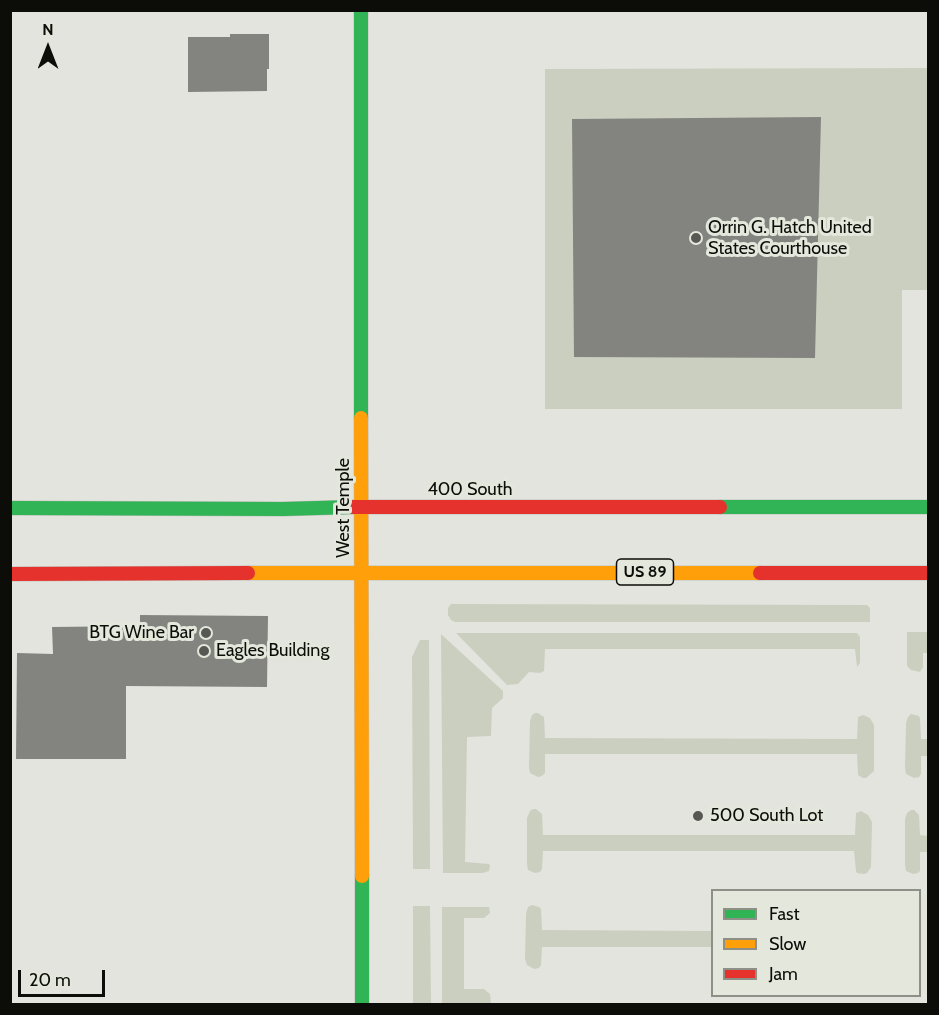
<!DOCTYPE html>
<style>
body{margin:0}
#map{position:relative;width:939px;height:1015px;overflow:hidden;background:#e3e4de;font-family:Cabin,sans-serif}
canvas{display:block}
.frame{position:absolute;inset:0;border:12px solid #0c0d09;pointer-events:none}
.legend{position:absolute;left:711px;top:889px;width:210px;height:108px;box-sizing:border-box;background:#e4e7db;border:2px solid #8e9087;margin:0;padding:8px 10px;list-style:none;font-size:18px;color:#0c0d09}
.legend li{display:flex;align-items:center;gap:12px;height:30px}
.legend b{width:30px;border:2px solid #8e9087}
.north{position:absolute;left:18px;top:18px;width:60px;height:60px;-webkit-text-stroke:4px #e4e7db;paint-order:stroke;rotate:0deg;font-size:16px;font-weight:700;line-height:24px;text-align:center;color:#0c0d09}
.north::after{content:'';display:block;margin:auto;width:21px;height:27px;background:#0c0d09;clip-path:polygon(50% 0,100% 100%,50% 72%,0 100%)}
.scale{position:absolute;left:18px;top:970px;width:87px;height:27px;box-sizing:border-box;border:3px solid #0c0d09;border-top:0;padding-left:8px;font-size:18px;line-height:21px;white-space:nowrap;color:#0c0d09;-webkit-text-stroke:4px #e4e7db;paint-order:stroke}
</style>
<div id="map">
<canvas width="939" height="1015"></canvas>
<div class="frame"></div>
<ul class="legend">
<li><b style="height:8px;background:#30b455"></b>Fast</li>
<li><b style="height:8px;background:#ff9f0a"></b>Slow</li>
<li><b style="height:8px;background:#e5322d"></b>Jam</li>
</ul>
<div class="north">N</div>
<div class="scale">20 m</div>
</div>
<script>
const c = document.querySelector('canvas').getContext('2d');
c.lineJoin = 'round';
function paint(path, color) {
  c.fillStyle = color;
  c.fill(path, 'evenodd');
}
function shape(rows) {
  const path = new Path2D();
  for (const r of rows) {
    path.moveTo(r[0], r[1]);
    for (let i = 2; i < r.length; i += 2) path.lineTo(r[i], r[i + 1]);
  }
  return path;
}
function strokePath(path, color, width, dash) {
  c.strokeStyle = color;
  c.lineWidth = width;
  c.lineCap = dash ? 'butt' : 'round';
  c.setLineDash(dash || []);
  c.stroke(path);
}
function write(font, color, halo, rows, align = 'center') {
  c.font = font + ' Cabin,sans-serif';
  c.lineWidth = 6;
  c.setLineDash([]);
  c.textBaseline = 'middle';
  c.strokeStyle = halo;
  c.fillStyle = color;
  for (const [text, x, y, turn = 0] of rows) {
    c.save();
    c.translate(x, y);
    c.rotate((+turn || 0) * Math.PI / 180);
    c.textAlign = isNaN(turn) ? turn : align;
    if (halo) c.strokeText(text, 0, 0);
    c.fillText(text, 0, 0);
    c.restore();
  }
}
paint(shape([
 [928,68,928,290,902,290,902,409,545,409,545,69],
 [451,604,867,605,870,608,870,622,455,622,451,620,448,615,448,608],
 [907,632,928,632,928,653,923,653,923,667,920,672,911,670,907,666],
 [456,633,857,633,860,637,860,663,857,667,855,649,545,649,544,671,540,673,529,672,518,684,507,685],
 [441,634,503,691,503,698,492,708,491,736,467,737,465,862,489,864,490,866,489,871,483,873,443,873],
 [420,640,429,640,430,869,413,869,412,657],
 [535,713,538,713,544,717,545,738,857,739,858,717,863,715,870,718,874,725,874,771,866,778,863,778,858,775,857,754,545,754,545,773,542,776,538,777,530,773,529,767,530,721,532,715],
 [911,714,919,716,920,719,921,739,928,739,928,756,921,756,921,774,919,777,914,778,906,774,905,768,906,723,908,717],
 [533,809,536,809,542,814,543,835,855,835,856,813,861,811,868,815,872,822,871,867,867,873,864,874,857,873,856,871,854,851,543,851,542,869,540,872,535,873,528,870,527,864,527,818,530,811],
 [911,810,914,810,919,815,920,835,928,836,928,852,920,852,920,871,918,873,913,874,906,871,905,865,905,819,907,813],
 [532,905,539,907,541,909,542,930,712,931,712,947,542,947,541,965,539,968,534,969,527,965,525,959,526,914,528,907],
 [413,906,430,906,431,1004,413,1004],
 [442,907,489,907,490,913,484,918,464,918,464,989,484,989,490,994,491,1004,442,1004]
]), '#cbcfc0');
paint(shape([
 [230,34,269,34,269,69,267,69,267,91,188,92,188,37,230,37],
 [821,117,815,358,574,357,572,119],
 [140,615,268,616,267,687,126,686,126,759,16,759,17,653,53,654,52,627,140,626]
]), '#83847f');
const fast = shape([
 [361,10,361,418],
 [720,507,928,507],
 [10,508,283,509,353,507],
 [362,876,362,1004]
]);
const slow = shape([
 [361,418,362,876],
 [248,573,760,573]
]);
const jam = shape([
 [353,507,720,507],
 [760,573,928,573],
 [10,574,248,573]
]);
strokePath(fast, '#c0c1bc', 15);
strokePath(slow, '#c0c1bc', 15);
strokePath(jam, '#c0c1bc', 15);
strokePath(fast, '#30b455', 14);
strokePath(slow, '#ff9f0a', 14);
strokePath(jam, '#e5322d', 14);
for (const [x, y, r, color] of [
 [696,238,6,"#575854"],
 [206,633,6,"#575854"],
 [204,651,6,"#575854"],
 [698,816,6,"#575854"]
]) {
  const dot = new Path2D();
  dot.arc(x, y, r, 0, 2 * Math.PI);
  c.fillStyle = color;
  c.fill(dot);
  strokePath(dot, '#e4e7db', 2);
}
for (const [x, y, w] of [
 [645,572,57]
]) {
  const box = new Path2D();
  box.roundRect(x - w / 2, y - 13, w, 26, 4.5);
  c.fillStyle = '#e4e7db';
  c.fill(box);
  strokePath(box, '#0c0d09', 1.5);
}
write('bold 16px', '#0c0d09', null, [
 ["US 89",645,572]
]);
write('18px', '#0c0d09', '#e4e7db', [
 ["Orrin G. Hatch United",708,228],
 ["States Courthouse",708,249],
 ["BTG Wine Bar",194,633,"right"],
 ["Eagles Building",216,651],
 ["500 South Lot",710,816]
], 'left');
write('18px', '#0c0d09', '#e4e7db', [
 ["400 South",470,490],
 ["West Temple",344,508,-90]
]);
</script>
